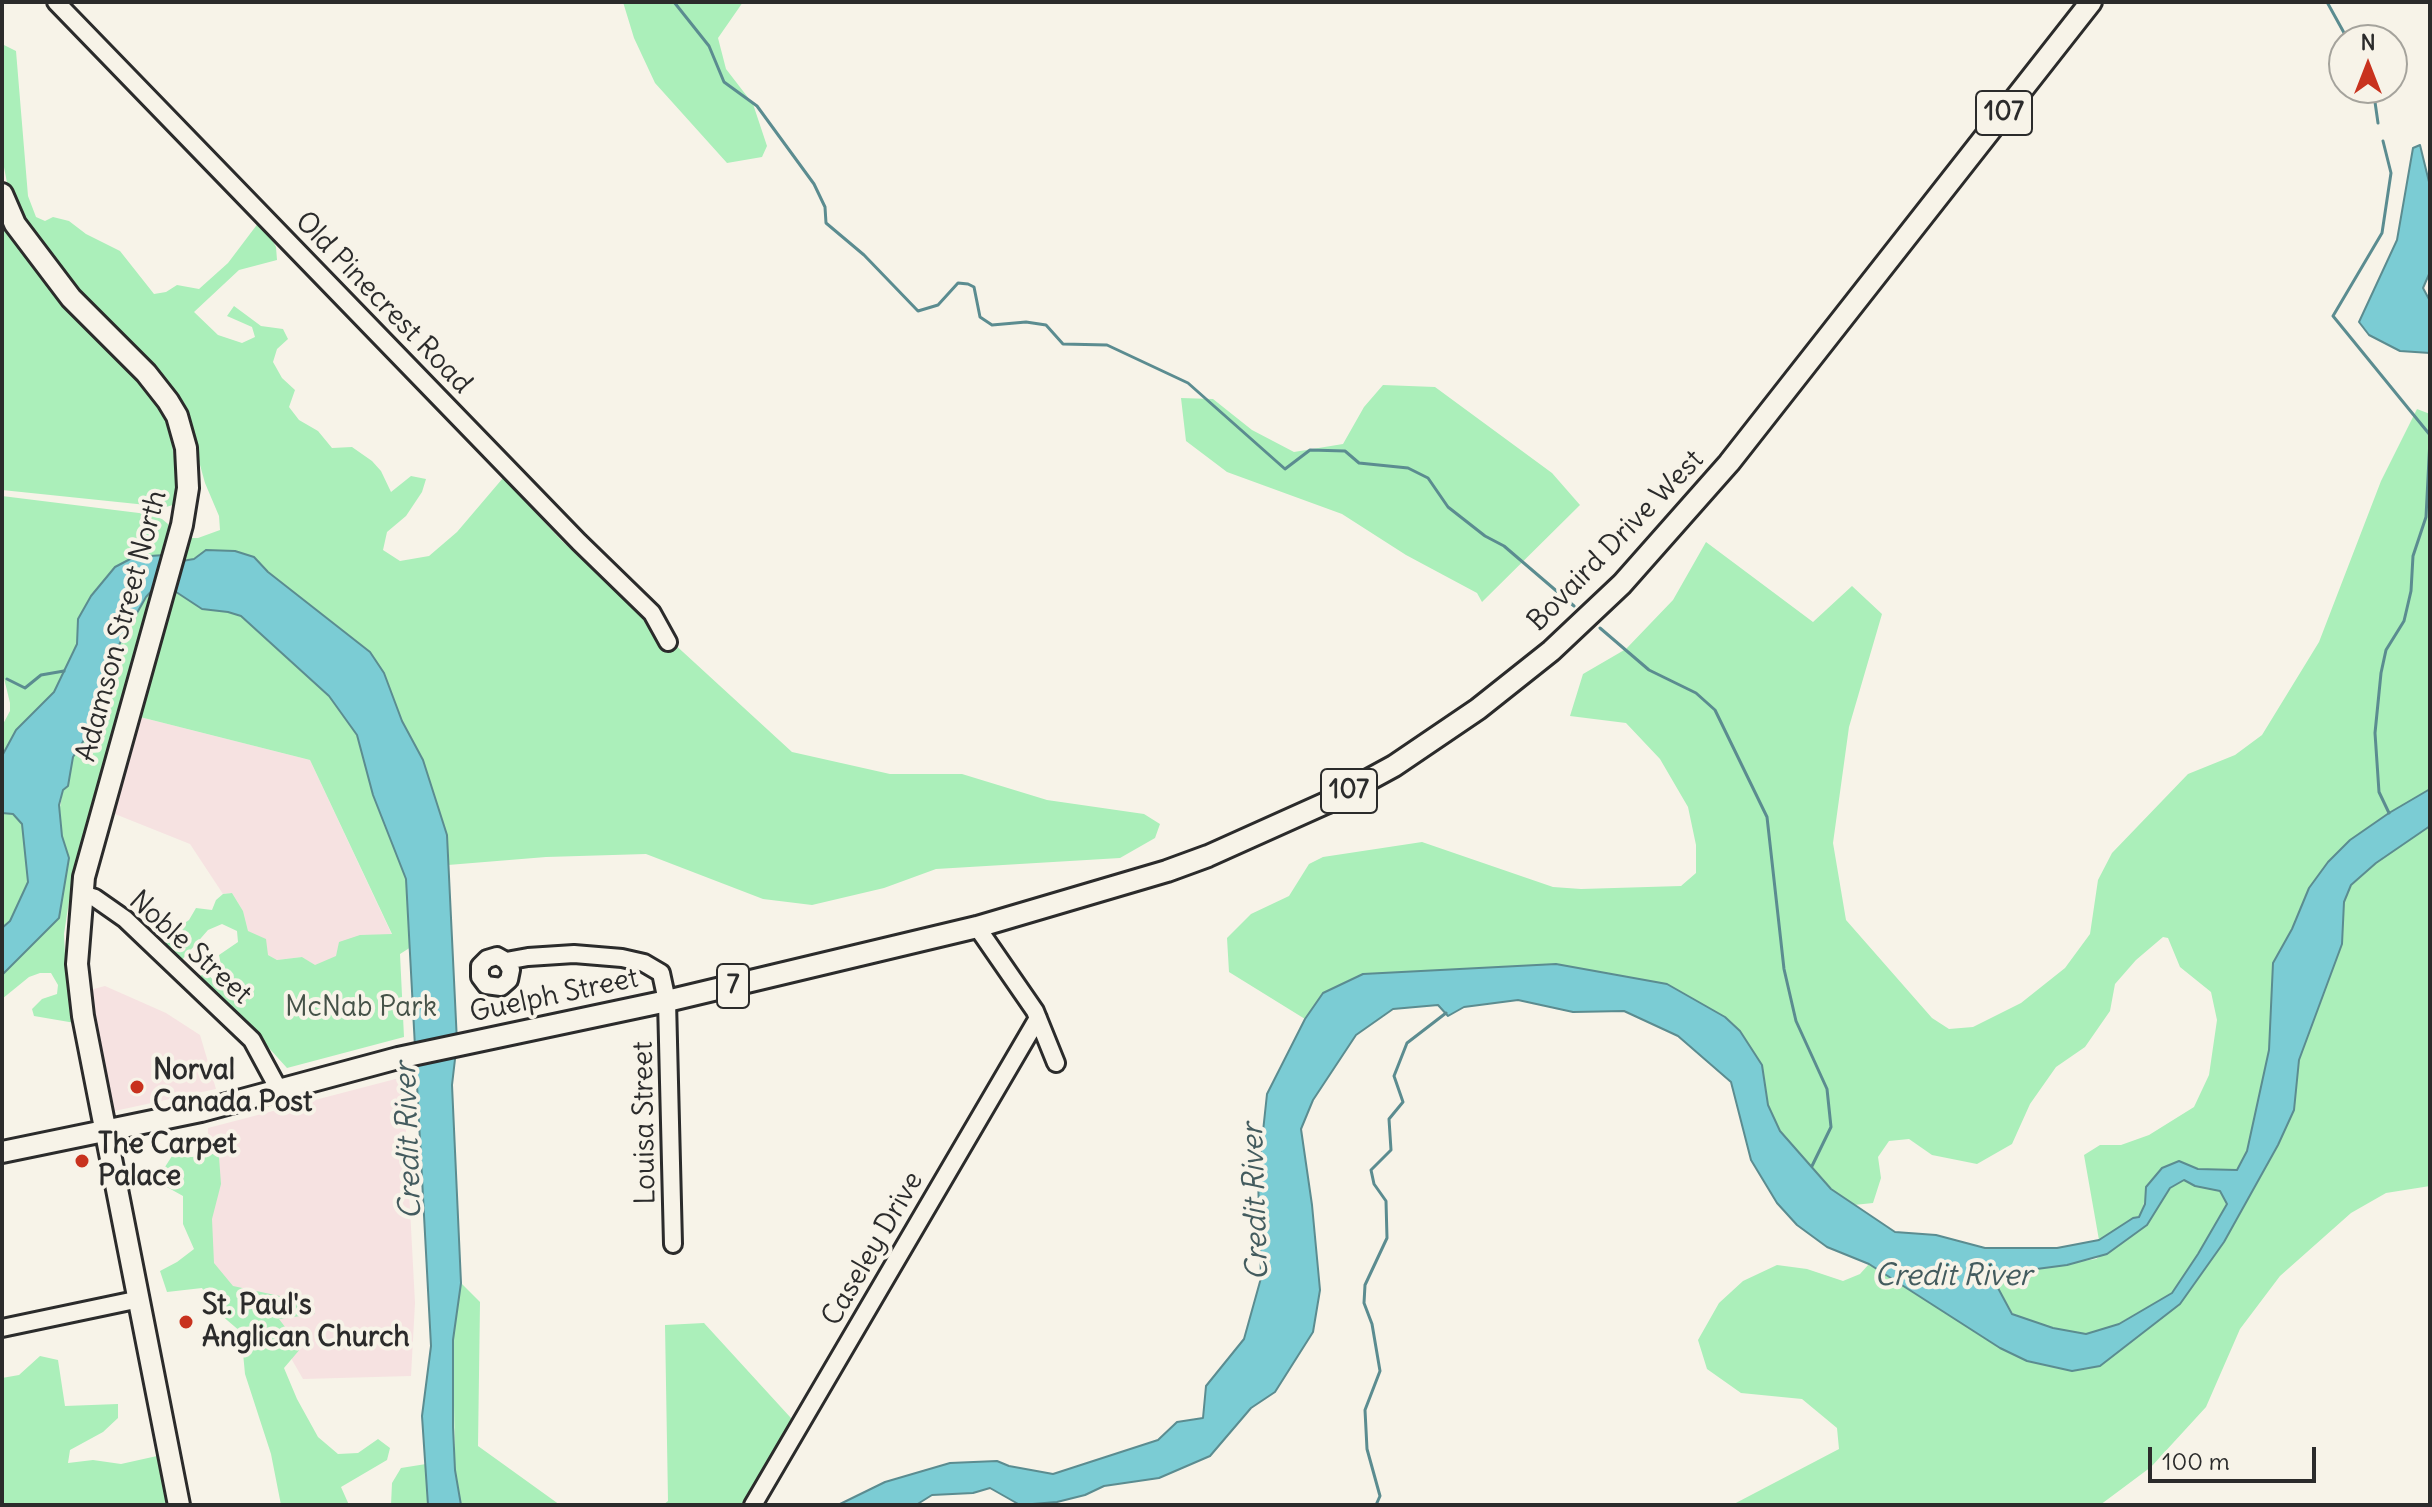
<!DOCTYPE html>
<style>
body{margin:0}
#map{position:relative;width:2432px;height:1507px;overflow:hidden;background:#f7f3e8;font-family:Delius,sans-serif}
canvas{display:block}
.frame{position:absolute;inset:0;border:4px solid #2b2b2b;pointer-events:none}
.north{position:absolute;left:2328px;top:24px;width:80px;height:80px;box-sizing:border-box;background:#f7f3e8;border:2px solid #a5a39c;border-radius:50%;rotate:0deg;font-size:22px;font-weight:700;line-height:32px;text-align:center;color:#2b2b2b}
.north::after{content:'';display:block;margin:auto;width:28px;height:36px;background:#c8321e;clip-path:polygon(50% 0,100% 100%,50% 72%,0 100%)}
.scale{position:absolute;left:2148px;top:1447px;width:168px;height:36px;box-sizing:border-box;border:4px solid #2b2b2b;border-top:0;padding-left:10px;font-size:24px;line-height:28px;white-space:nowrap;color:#2b2b2b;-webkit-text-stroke:6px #f7f3e8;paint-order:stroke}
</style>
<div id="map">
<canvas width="2432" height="1507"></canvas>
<div class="frame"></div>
<div class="north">N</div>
<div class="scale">100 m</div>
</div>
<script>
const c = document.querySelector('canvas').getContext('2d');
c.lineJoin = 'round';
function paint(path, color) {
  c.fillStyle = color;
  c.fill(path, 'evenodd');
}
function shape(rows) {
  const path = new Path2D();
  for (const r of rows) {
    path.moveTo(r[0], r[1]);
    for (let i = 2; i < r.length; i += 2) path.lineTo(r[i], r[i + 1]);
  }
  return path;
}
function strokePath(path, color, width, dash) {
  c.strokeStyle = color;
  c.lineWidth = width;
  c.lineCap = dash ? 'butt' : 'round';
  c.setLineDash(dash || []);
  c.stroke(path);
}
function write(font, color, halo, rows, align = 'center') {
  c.font = font + ' Delius,sans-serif';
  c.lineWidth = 8;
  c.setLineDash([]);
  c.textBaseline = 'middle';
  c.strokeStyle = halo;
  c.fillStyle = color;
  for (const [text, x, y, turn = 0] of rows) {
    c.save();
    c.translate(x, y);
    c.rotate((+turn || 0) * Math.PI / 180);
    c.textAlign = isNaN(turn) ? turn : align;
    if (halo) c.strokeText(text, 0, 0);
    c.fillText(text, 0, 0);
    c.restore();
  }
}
paint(shape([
 [140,717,310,760,392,935,315,966,302,957,277,960,268,955,248,931,243,911,232,893,223,894,190,844,110,812],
 [105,986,166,1013,200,1035,216,1089,110,1112,86,991],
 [403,1077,415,1303,411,1376,303,1379,269,1320,211,1274,206,1227,208,1128]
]), '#f6e2e1');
paint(shape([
 [623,2,743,2,718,38,726,69,753,104,767,146,762,157,727,163,655,83,634,38],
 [2,44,16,51,28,196,36,217,45,221,53,217,69,221,86,234,120,251,154,294,166,292,177,285,199,289,228,263,259,222,266,228,276,247,277,260,239,270,194,312,218,335,242,343,255,337,252,327,227,316,234,306,261,326,283,329,288,339,277,349,273,362,282,378,295,390,289,407,299,420,318,431,332,448,352,447,372,461,381,471,391,492,411,476,426,479,422,492,406,516,387,532,383,550,400,561,429,556,457,532,503,478,562,541,792,752,890,774,962,774,1047,800,1144,814,1160,824,1155,838,1120,858,936,869,884,888,812,905,763,899,646,854,546,857,448,865,447,835,423,760,402,721,253,557,182,561,187,538,198,538,220,530,219,516,205,483,187,418,174,391,152,363,93,309,19,216,9,193,3,162],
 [2,212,143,380,168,420,176,469,180,469,177,501,173,505,166,507,2,490],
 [1383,385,1435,387,1552,473,1580,505,1482,602,1477,593,1406,555,1342,514,1227,472,1186,441,1181,398,1213,399,1252,430,1294,452,1343,444,1364,407],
 [2417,409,2430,414,2430,789,2389,813,2309,888,2292,929,2273,963,2269,1050,2247,1151,2237,1171,2198,1169,2179,1162,2147,1194,2139,1218,2133,1218,2099,1240,2084,1155,2100,1145,2121,1145,2149,1135,2194,1107,2209,1075,2217,1020,2211,992,2180,967,2168,938,2163,937,2136,960,2115,984,2110,1011,2085,1047,2056,1067,2030,1104,2012,1144,1977,1164,1932,1155,1909,1139,1889,1141,1878,1157,1881,1178,1873,1203,1854,1205,1831,1189,1780,1131,1768,1105,1762,1065,1740,1031,1725,1017,1667,984,1323,993,1305,1019,1229,972,1227,938,1251,914,1289,896,1309,864,1323,857,1422,842,1553,887,1581,889,1681,886,1696,873,1696,845,1688,807,1660,759,1626,723,1570,716,1583,674,1626,649,1673,600,1706,542,1813,622,1852,586,1882,614,1849,727,1833,843,1846,920,1932,1018,1949,1029,1973,1027,2021,1003,2065,968,2090,934,2098,880,2112,853,2188,774,2235,755,2262,735,2319,642,2381,481],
 [2,496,147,514,162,519,168,524,170,532,165,555,134,557,115,567,91,596,78,619,77,644,54,692,16,730,2,756,2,726,10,711,10,703,2,670],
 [156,586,69,901,64,934,66,975,75,1023,34,1016,32,1009,42,999,57,994,58,985,51,973,40,973,29,977,2,999,2,975,59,918,69,858,62,836,59,813,63,790,68,786,73,757,101,714,111,659,146,597],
 [174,591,202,609,228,612,241,616,329,696,357,735,373,795,406,879,411,947,400,954,404,1037,287,1068,240,1016,198,977,206,973,226,992,233,986,230,975,221,965,219,955,238,942,237,931,222,924,208,930,181,961,167,950,165,943,174,930,189,920,196,908,212,910,216,900,223,894,232,893,243,911,248,931,266,939,268,955,277,960,302,957,315,965,336,956,339,942,360,935,392,934,310,760,140,717],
 [2,813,13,814,22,824,28,882,10,921,2,928],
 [2430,826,2430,1186,2386,1193,2351,1213,2280,1276,2240,1329,2206,1407,2151,1467,2100,1505,1732,1505,1839,1449,1837,1428,1802,1399,1741,1393,1707,1369,1698,1340,1719,1303,1743,1281,1777,1265,1807,1269,1843,1281,1860,1274,1869,1264,2000,1348,2027,1361,2072,1371,2100,1365,2224,1242,2278,1145,2293,1110,2299,1060,2342,944,2344,902,2351,885,2376,863],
 [213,1154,219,1157,221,1184,212,1219,214,1263,233,1286,289,1298,315,1314,279,1319,301,1348,284,1368,297,1399,318,1437,338,1454,358,1453,378,1439,390,1448,387,1460,341,1487,349,1505,281,1505,271,1454,245,1374,241,1332,214,1309,202,1288,167,1292,160,1271,177,1262,194,1249,183,1224,183,1196,165,1186,163,1170,172,1156,192,1157],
 [2185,1180,2195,1186,2220,1191,2227,1204,2198,1254,2172,1293,2118,1324,2086,1334,2053,1328,2013,1314,1991,1275,2096,1259,2147,1225,2170,1188],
 [461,1283,480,1302,478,1446,560,1505,461,1505,455,1470,453,1340],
 [704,1323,801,1429,749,1505,663,1505,668,1501,665,1325],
 [40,1356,58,1360,65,1406,118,1404,118,1418,103,1432,70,1450,68,1463,93,1460,121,1464,157,1456,166,1478,170,1505,2,1505,2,1378,19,1375],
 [426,1464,428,1505,391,1505,392,1483,401,1468]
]), '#abefba');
const water = shape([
 [2420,145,2430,186,2430,272,2423,288,2430,301,2430,353,2400,351,2369,335,2359,322,2397,240,2413,148,2420,145],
 [206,550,235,551,254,557,268,572,370,652,384,673,402,721,423,760,447,835,457,1042,452,1085,461,1283,453,1340,453,1427,455,1470,461,1505,428,1505,422,1416,431,1346,406,879,373,795,357,735,329,696,241,616,228,612,202,609,167,586,156,586,146,597,111,659,101,714,73,757,68,786,63,790,59,805,62,836,69,858,59,918,2,975,2,928,10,921,28,882,22,824,13,814,2,813,2,756,16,730,54,692,77,644,78,619,91,596,115,567,134,557,165,555,182,561,194,559,206,550],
 [2430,789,2430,826,2376,863,2351,885,2344,902,2342,944,2299,1060,2294,1110,2278,1145,2224,1242,2180,1304,2100,1366,2072,1371,2027,1361,2000,1348,1869,1264,1827,1247,1797,1225,1777,1203,1751,1160,1731,1082,1678,1036,1624,1011,1573,1012,1518,1000,1464,1007,1448,1016,1438,1005,1393,1009,1356,1035,1313,1100,1301,1129,1312,1205,1320,1290,1313,1332,1275,1392,1251,1408,1210,1456,1159,1478,1104,1486,1085,1495,1057,1502,1020,1505,990,1488,973,1493,932,1495,916,1505,838,1505,885,1482,950,1463,997,1461,1009,1466,1053,1474,1158,1440,1177,1422,1203,1418,1206,1386,1244,1339,1261,1278,1258,1178,1267,1094,1305,1019,1323,993,1363,974,1556,964,1667,984,1725,1017,1740,1031,1762,1065,1768,1105,1780,1131,1831,1189,1895,1232,1936,1235,1985,1248,2057,1248,2099,1240,2133,1218,2139,1217,2145,1204,2146,1187,2162,1168,2179,1161,2198,1169,2237,1170,2247,1151,2269,1050,2273,963,2292,929,2309,888,2328,862,2350,840,2389,813,2430,789],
 [2184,1180,2195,1186,2220,1191,2227,1204,2198,1254,2172,1293,2119,1324,2086,1334,2053,1328,2012,1314,1991,1275,2067,1265,2107,1254,2147,1225,2170,1188,2184,1180]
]);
paint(water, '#7bccd4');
strokePath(water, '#5b8c90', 2);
strokePath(shape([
 [674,2,709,46,724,82,757,106,814,184,825,207,826,223,864,255,918,311,938,305,958,283,968,284,974,287,980,317,992,325,1026,322,1046,325,1063,344,1107,345,1188,383,1285,469,1310,450,1345,451,1359,463,1408,468,1428,478,1448,507,1485,536,1504,546,1574,606],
 [2327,2,2348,40],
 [2373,88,2378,123],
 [2383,141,2391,173,2382,233,2333,316,2430,435],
 [1600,628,1649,670,1696,693,1715,710,1767,817,1784,969,1796,1021,1827,1089,1831,1127,1812,1166],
 [7,679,25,688,41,675,64,671],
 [2389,813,2379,792,2375,733,2381,673,2386,650,2404,621,2411,591,2413,556,2426,517,2430,439],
 [1376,1505,1380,1496,1367,1449,1365,1410,1380,1371,1372,1324,1364,1303,1365,1285,1387,1238,1386,1201,1374,1184,1371,1170,1391,1150,1389,1119,1403,1102,1394,1076,1407,1043,1446,1013]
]), '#5b8c90', 3);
const minor = shape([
 [56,2,579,542,652,613,668,642],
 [82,894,95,898,125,919,252,1040,279,1090],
 [977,927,1035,1011,1056,1063],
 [506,961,511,970,509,980,501,987,486,985,480,977,480,966,487,959,497,956,506,961,528,957,574,954,622,958,644,963,661,973,667,1001,673,1244],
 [2,1328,140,1299],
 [753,1505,1038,1018]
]);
const major = shape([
 [2,194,15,224,71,298,146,373,168,401,177,416,186,448,188,488,182,525,84,877,77,964,83,1016,179,1505],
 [2,1152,201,1111,398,1058,667,1001,977,927,1167,871,1208,856,1326,803,1394,766,1478,709,1551,651,1622,584,1729,463,2091,2]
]);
strokePath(minor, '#2b2b2b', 22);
strokePath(major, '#2b2b2b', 26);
strokePath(minor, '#f7f3e8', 16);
strokePath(major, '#f7f3e8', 20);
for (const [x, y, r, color] of [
 [137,1087,8,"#c8321e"],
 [82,1161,8,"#c8321e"],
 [186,1322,8,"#c8321e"]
]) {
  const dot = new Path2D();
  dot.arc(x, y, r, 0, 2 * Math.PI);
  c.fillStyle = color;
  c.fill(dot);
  strokePath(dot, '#f7f3e8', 3);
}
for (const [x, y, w] of [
 [2004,113,56],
 [1349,791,56],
 [733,986,32]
]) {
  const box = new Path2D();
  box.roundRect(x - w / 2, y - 22, w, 44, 6);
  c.fillStyle = '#f7f3e8';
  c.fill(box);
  strokePath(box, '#2b2b2b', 2);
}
write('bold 26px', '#2b2b2b', null, [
 ["107",2004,113],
 ["107",1349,791],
 ["7",733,986]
]);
write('28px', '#2b2b2b', '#f7f3e8', [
 ["Old Pinecrest Road",383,303,46],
 ["Bovaird Drive West",1616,541,-46],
 ["Adamson Street North",122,626,-75],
 ["Noble Street",190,948,42],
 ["Guelph Street",554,996,-12],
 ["Louisa Street",645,1123,-91],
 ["Caseley Drive",873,1249,-60]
]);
write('28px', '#455248', '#f7f3e8', [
 ["McNab Park",361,1008]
]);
write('bold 28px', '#2b2b2b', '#f7f3e8', [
 ["Norval",153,1071],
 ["Canada Post",153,1103],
 ["The Carpet",98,1145],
 ["Palace",98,1177],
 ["St. Paul's",202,1306],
 ["Anglican Church",202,1338]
], 'left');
write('italic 30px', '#435b5e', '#f7f3e8', [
 ["Credit River",409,1141,-92],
 ["Credit River",1256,1202,-92],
 ["Credit River",1953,1276]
]);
</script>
